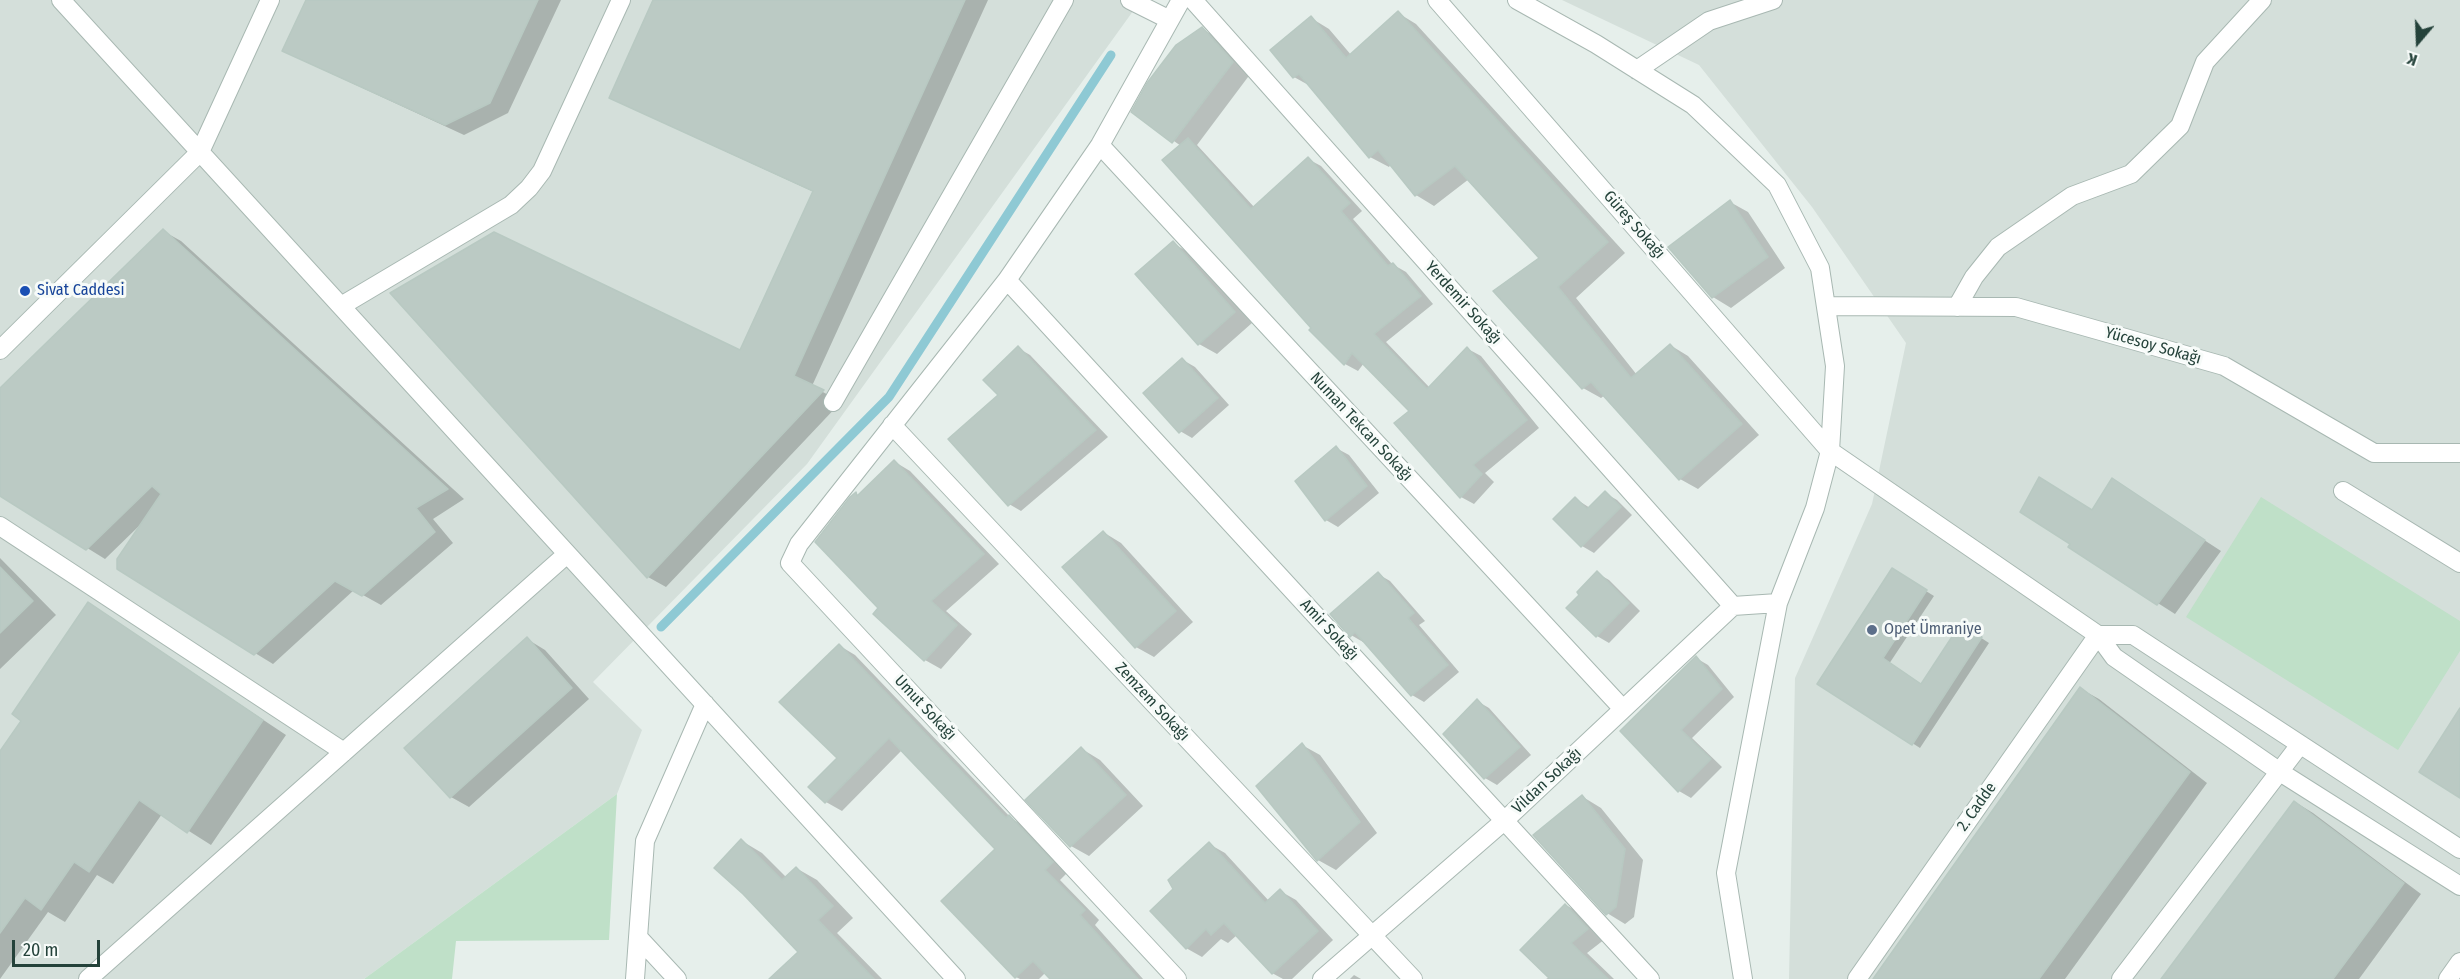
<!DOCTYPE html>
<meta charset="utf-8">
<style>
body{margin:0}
#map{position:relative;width:2460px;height:979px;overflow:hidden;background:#e6efeb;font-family:"Fira Sans Condensed",sans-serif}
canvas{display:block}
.north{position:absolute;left:2388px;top:12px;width:60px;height:60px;-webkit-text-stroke:4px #f7fbf9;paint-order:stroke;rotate:199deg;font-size:16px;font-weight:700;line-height:24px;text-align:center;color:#24423a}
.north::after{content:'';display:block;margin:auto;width:21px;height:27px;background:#24423a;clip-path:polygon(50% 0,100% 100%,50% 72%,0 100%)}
.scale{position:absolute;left:12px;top:940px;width:88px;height:27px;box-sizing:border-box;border:3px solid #24423a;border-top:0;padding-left:8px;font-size:18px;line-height:21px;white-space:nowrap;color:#24423a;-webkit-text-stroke:4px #f7fbf9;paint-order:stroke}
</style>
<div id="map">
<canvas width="2460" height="979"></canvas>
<div class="north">K</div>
<div class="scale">20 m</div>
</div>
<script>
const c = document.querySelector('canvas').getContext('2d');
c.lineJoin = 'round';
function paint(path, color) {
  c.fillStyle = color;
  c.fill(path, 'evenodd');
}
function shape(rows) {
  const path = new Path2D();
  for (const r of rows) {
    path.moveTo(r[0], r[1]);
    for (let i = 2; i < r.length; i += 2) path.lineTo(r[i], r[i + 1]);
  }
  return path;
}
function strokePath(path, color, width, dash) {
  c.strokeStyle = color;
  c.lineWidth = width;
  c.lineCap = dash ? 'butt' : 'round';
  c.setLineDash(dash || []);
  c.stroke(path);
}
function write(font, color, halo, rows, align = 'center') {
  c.font = font + ' "Fira Sans Condensed",sans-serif';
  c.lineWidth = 6;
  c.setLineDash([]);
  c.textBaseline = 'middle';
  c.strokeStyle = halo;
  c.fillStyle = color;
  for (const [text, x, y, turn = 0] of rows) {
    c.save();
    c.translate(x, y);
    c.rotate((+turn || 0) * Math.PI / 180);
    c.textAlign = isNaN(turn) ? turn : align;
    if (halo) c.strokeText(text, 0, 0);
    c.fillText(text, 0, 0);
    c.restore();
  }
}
paint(shape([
 [0,0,1141,0,807,464,593,682,642,730,617,794,364,979,0,979],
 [1562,0,2460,0,2460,979,1789,979,1795,678,1872,504,1906,343,1812,207,1699,65]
]), '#d4dfda');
paint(shape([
 [2261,497,2460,621,2460,651,2398,750,2186,617],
 [617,794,609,940,456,941,452,979,364,979]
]), '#bfe0c8');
paint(shape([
 [307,0,561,0,508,113,464,135,302,60,284,50],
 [655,0,988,0,812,386,841,402,666,587,648,577,393,293,741,352,814,192,629,107,611,97],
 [1398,13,1416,24,1625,253,1576,298,1637,375,1670,345,1688,356,1759,435,1698,489,1680,479,1605,395,1601,398,1583,388,1541,258,1469,179,1434,206,1416,195,1391,164,1389,167,1370,157,1312,87,1294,77,1311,18,1329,29,1352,56],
 [1202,29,1221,40,1251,73,1197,145,1255,208,1308,159,1321,166,1362,211,1353,219,1392,264,1406,272,1433,304,1386,342,1430,388,1468,349,1481,356,1539,428,1485,473,1494,482,1474,504,1461,497,1411,412,1364,363,1358,371,1345,364,1313,328,1181,146,1133,112],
 [1730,202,1748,212,1785,268,1731,308,1713,297],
 [163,231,181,241,464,499,433,519,453,543,381,605,354,590,273,664,255,653,140,525,105,559,0,494,0,390],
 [1173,243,1191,254,1252,323,1217,354,1199,344],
 [1018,348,1030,355,1108,437,1021,511,1009,504,1000,395],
 [1183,360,1195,367,1229,405,1192,438,1180,431],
 [1336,448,1349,455,1379,493,1338,527,1326,520],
 [895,462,910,471,999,564,946,611,972,634,941,669,925,660,875,614,881,608,856,494,860,496],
 [2112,480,2221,551,2175,614,2070,547],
 [1605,493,1617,500,1632,515,1594,553,1582,546,1576,499,1590,508],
 [1103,532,1121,543,1193,622,1154,657,1136,647],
 [0,558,56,615,0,669],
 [1597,573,1609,580,1640,611,1609,643,1597,636],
 [1378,574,1390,581,1425,621,1419,625,1459,672,1424,702,1412,695,1365,641,1363,642,1351,635],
 [1900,575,1934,596,1889,664,1922,686,1969,630,1989,643,1920,748,1819,683],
 [89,604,286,735,211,845,162,814,113,884,97,875,65,922,48,912,0,979,0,754,23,720],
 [527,639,545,650,589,699,469,807,451,797],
 [840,646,855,655,1012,819,1025,826,1068,872,1060,880,1099,920,1095,925,1143,979,1052,979,1046,972,1039,979,1020,979,1016,977,997,849,902,750,842,811,826,802,839,758],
 [1696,658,1708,665,1734,697,1692,738,1722,767,1691,798,1679,791,1622,731],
 [2081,689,2099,699,2207,783,2065,979,1875,979],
 [1477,701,1489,708,1531,755,1497,785,1485,778],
 [1302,745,1320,755,1377,833,1336,870,1318,860],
 [1082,749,1100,760,1143,806,1089,856,1071,846],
 [1583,797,1601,808,1643,860,1634,917,1625,924,1607,913],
 [2295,802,2313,813,2421,894,2359,979,2163,979],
 [742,841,762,853,787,878,796,868,817,880,853,918,837,933,882,979,772,979,800,952],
 [1209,844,1225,853,1269,901,1280,891,1296,900,1333,940,1292,979,1283,979,1272,973,1237,935,1228,943,1221,939,1202,957,1186,948,1175,889],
 [1566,905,1583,915,1605,939,1587,953,1614,979,1546,979,1550,977],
 [1354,975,1361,979,1350,979]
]), '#0003');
strokePath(shape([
 [661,627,889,397,1111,55]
]), '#8ec9d4', 9);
const building = shape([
 [306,0,538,0,490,103,445,125,282,51,306,0],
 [653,0,965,0,794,376,824,390,647,578,390,293,494,232,740,350,813,191,609,98,653,0],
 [1398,11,1608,242,1558,287,1631,378,1670,344,1742,424,1679,480,1591,382,1582,389,1493,291,1539,258,1455,166,1415,196,1378,150,1369,158,1299,74,1293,78,1270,50,1311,16,1346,58,1398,11],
 [1202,27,1233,62,1172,143,1131,112,1147,83,1176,45,1202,27],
 [1188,138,1251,209,1308,157,1350,203,1341,211,1388,266,1393,263,1421,296,1374,334,1427,389,1467,347,1527,420,1473,465,1482,474,1460,498,1394,423,1409,411,1352,353,1344,365,1309,330,1311,328,1162,160,1188,138],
 [1730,200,1768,257,1712,298,1668,247,1730,200],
 [163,229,448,489,416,508,435,532,362,596,335,581,254,655,117,569,117,559,161,494,152,486,86,550,0,496,0,388,163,229],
 [1173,241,1235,312,1198,345,1135,274,1173,241],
 [1018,346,1096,430,1008,506,948,439,998,395,983,380,1018,346],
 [1182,358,1218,398,1179,433,1143,393,1182,358],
 [1336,446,1367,486,1325,521,1295,481,1336,446],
 [894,460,984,554,931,601,957,625,924,661,873,614,878,608,815,542,850,497,856,492,857,496,894,460],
 [2039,477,2092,510,2112,478,2205,540,2157,605,2068,547,2070,544,2020,512,2039,477],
 [1605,491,1621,507,1581,547,1553,519,1575,497,1587,509,1605,491],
 [1103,531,1176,611,1135,648,1062,567,1103,531],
 [0,567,33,601,0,633,0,567],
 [1892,568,1927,590,1883,658,1921,684,1961,623,1982,637,1912,745,1817,684,1892,568],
 [1597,571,1629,603,1596,637,1566,608,1579,595,1577,592,1597,571],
 [1378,572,1414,613,1408,618,1448,665,1411,696,1355,632,1350,637,1330,614,1378,572],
 [88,602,263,720,187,833,139,800,89,872,74,862,41,910,25,898,0,933,0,751,21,721,12,714,88,602],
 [527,637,572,688,450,798,404,748,527,637],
 [839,644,1006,818,1009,815,1053,862,1045,870,1085,910,1080,915,1138,979,1050,979,1033,961,1015,978,941,901,995,849,889,738,825,803,808,787,837,758,779,702,839,644],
 [1696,656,1722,689,1681,730,1711,759,1678,792,1620,731,1696,656],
 [2080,687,2190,772,2039,979,1873,979,2080,687],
 [1477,699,1520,747,1484,779,1443,734,1477,699],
 [2460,708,2460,798,2419,772,2460,708],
 [1302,743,1360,822,1317,861,1256,786,1302,743],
 [1081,747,1126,795,1070,847,1025,800,1081,747],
 [1582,795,1625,849,1616,907,1606,915,1533,835,1582,795],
 [2294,801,2404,883,2333,979,2161,979,2294,801],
 [741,839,782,880,796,867,833,906,818,920,874,979,769,979,798,952,743,894,714,868,741,839],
 [1209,842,1265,903,1280,889,1318,931,1272,974,1224,923,1211,935,1206,929,1186,949,1150,911,1173,889,1168,880,1209,842],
 [1565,904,1588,929,1571,943,1608,979,1550,979,1520,950,1565,904]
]);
paint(building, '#bbcac4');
strokePath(building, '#b8c9c2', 1.5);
const minor = shape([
 [61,0,956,979],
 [1130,0,1170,20],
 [1193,0,1733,606],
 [1437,0,1830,451,2098,635,2114,657,2280,772,2460,886],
 [1517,0,1596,44,1693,105,1777,185,1820,268,1835,366,1830,451,1815,508,1778,603,1726,873,1743,979],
 [1637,70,1709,21,1773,0],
 [1100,145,1623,709],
 [1007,280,1650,979],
 [341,306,511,205,529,188,542,171,621,0],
 [1826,306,2016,307,2224,366,2374,453,2460,453],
 [1957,307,1974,277,1998,247,2072,196,2131,174,2180,126,2205,62,2262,0],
 [0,350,200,152,270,0],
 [833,402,1064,0],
 [892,425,1413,979],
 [2343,491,2460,563],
 [0,526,344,752],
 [2098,635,2133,635,2460,849],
 [638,937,677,979],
 [88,979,567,554],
 [635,979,645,841,705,704],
 [1177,979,790,563,799,544,1007,280,1100,145,1181,0],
 [1322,979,1504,821,1733,606,1778,603],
 [1857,979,2098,635],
 [2121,979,2299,746],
 [2448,979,2460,962]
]);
strokePath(minor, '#a8b8b2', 20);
strokePath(minor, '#fff', 18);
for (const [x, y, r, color] of [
 [25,291,6,"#1a4fb4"],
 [1872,630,6,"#5c6f8a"]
]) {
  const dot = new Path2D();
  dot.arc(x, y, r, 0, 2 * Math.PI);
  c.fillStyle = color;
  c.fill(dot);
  strokePath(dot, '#f7fbf9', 2);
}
write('16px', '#24423a', '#f7fbf9', [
 ["Güreş Sokağı",1634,225,49],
 ["Yerdemir Sokağı",1463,303,48],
 ["Yücesoy Sokağı",2153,346,16],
 ["Numan Tekcan Sokağı",1361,427,47],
 ["Amir Sokağı",1329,630,47],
 ["Zemzem Sokağı",1152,702,47],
 ["Umut Sokağı",925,708,47],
 ["Vildan Sokağı",1547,781,-43],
 ["2. Cadde",1977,807,-55]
]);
write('16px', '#164399', '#f7fbf9', [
 ["Sivat Caddesi",37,291]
], 'left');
write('16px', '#4e5e75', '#f7fbf9', [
 ["Opet Ümraniye",1884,630]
], 'left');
</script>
